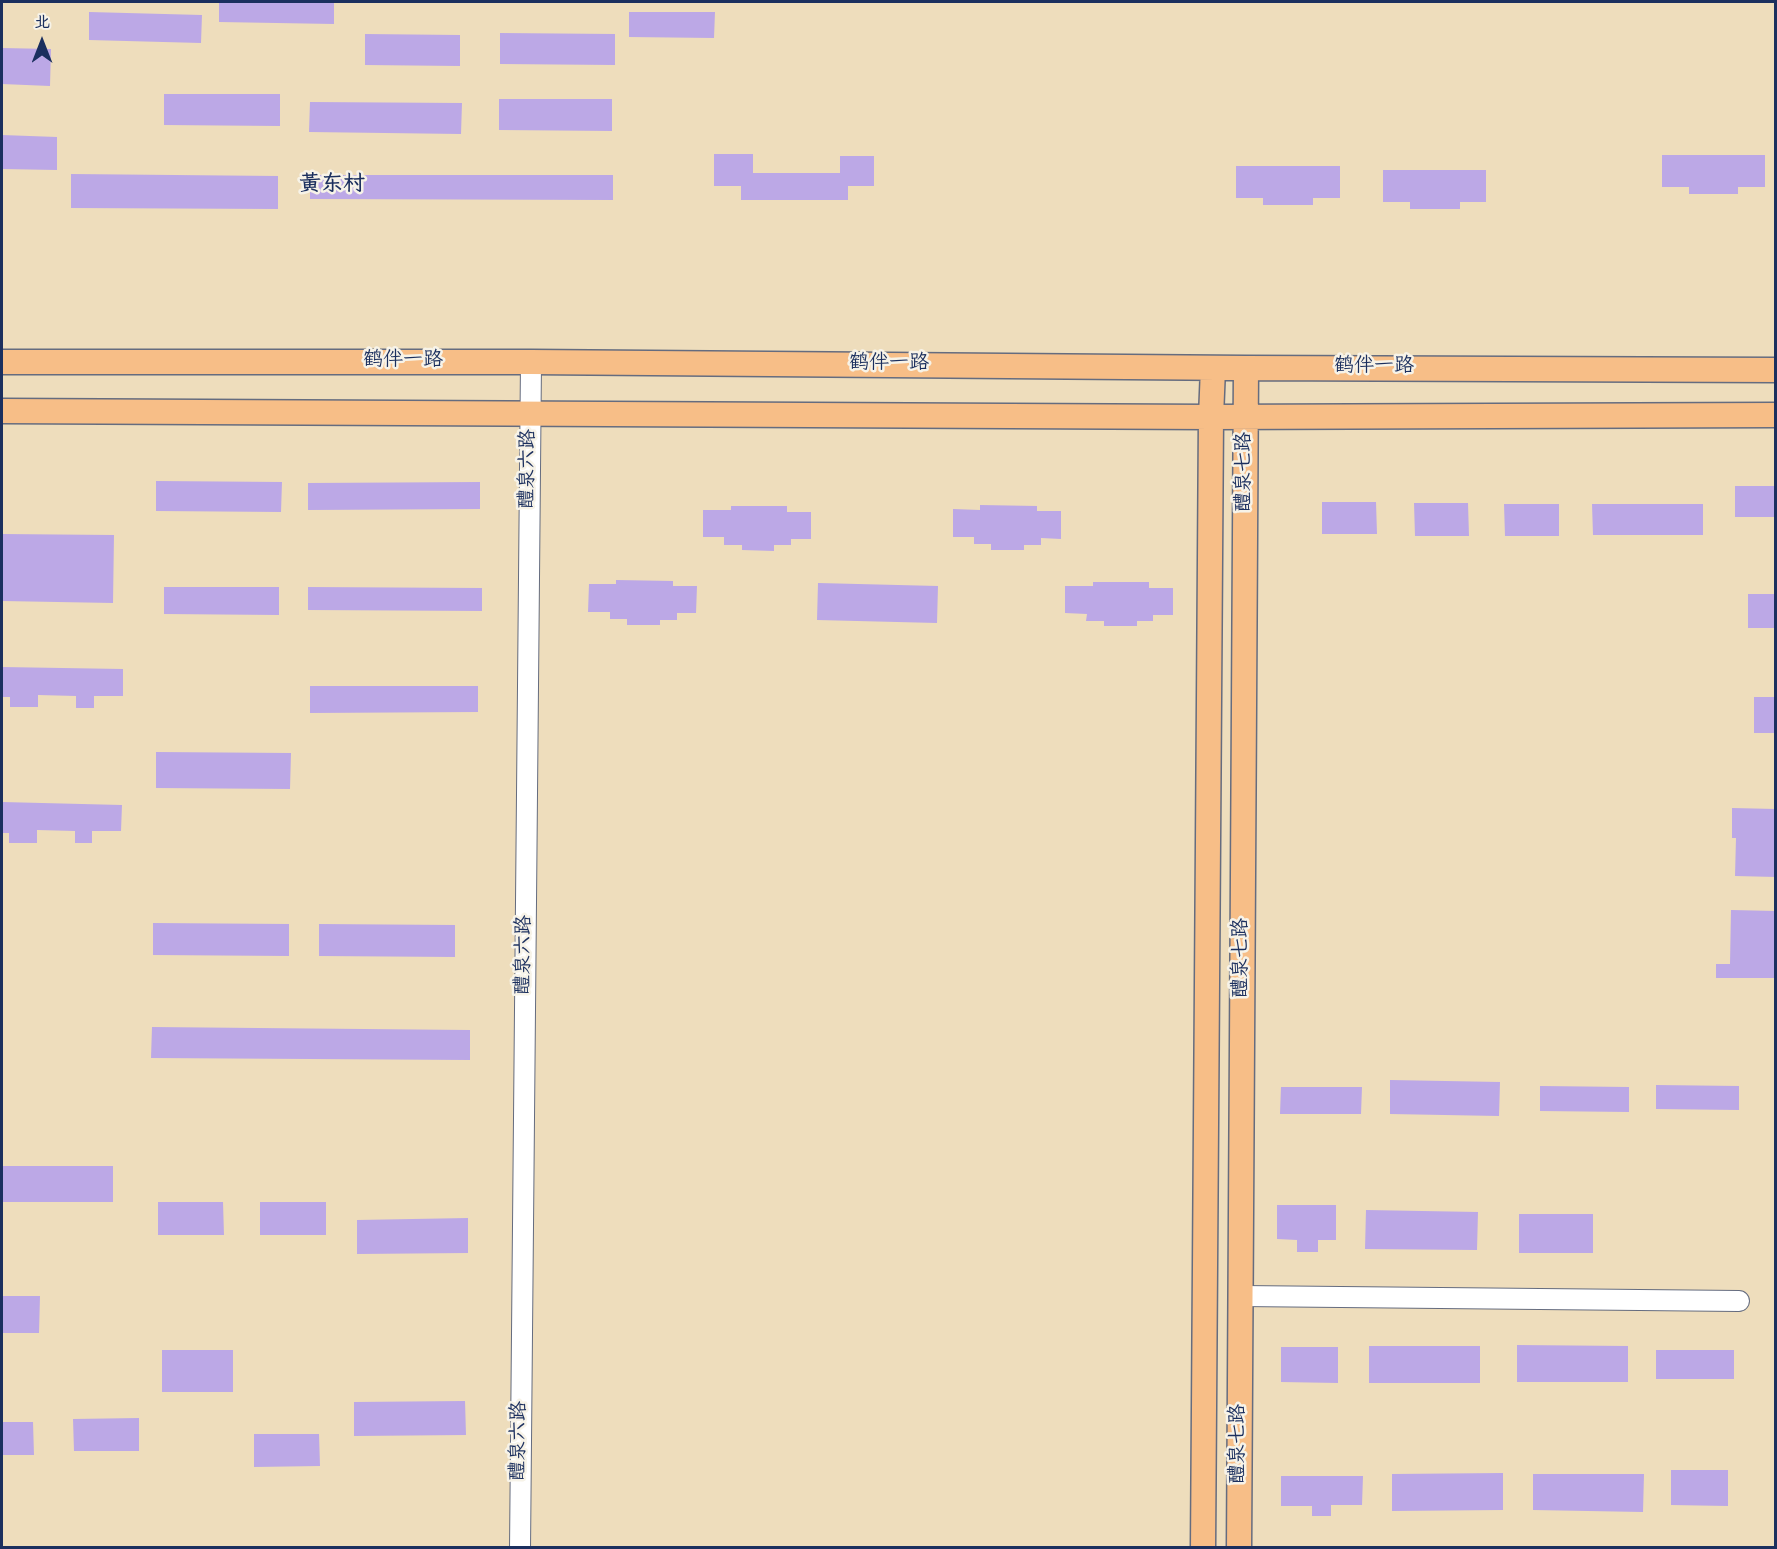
<!DOCTYPE html>
<meta charset="utf-8">
<style>
body{margin:0}
#map{position:relative;width:1777px;height:1549px;overflow:hidden;background:#eeddbc;font-family:Dekko,"LXGW WenKai TC",sans-serif}
canvas{display:block}
.frame{position:absolute;inset:0;border:3px solid #1b2f5e;pointer-events:none}
.north{position:absolute;left:12px;top:12px;width:60px;height:60px;-webkit-text-stroke:4px #f7f3e8;paint-order:stroke;rotate:0deg;font-size:16px;font-weight:700;line-height:24px;text-align:center;color:#1b2f5e}
.north::after{content:'';display:block;margin:auto;width:21px;height:27px;background:#1b2f5e;clip-path:polygon(50% 0,100% 100%,50% 72%,0 100%)}
</style>
<div id="map">
<canvas width="1777" height="1549"></canvas>
<div class="frame"></div>
<div class="north">北</div>
</div>
<script>
const c = document.querySelector('canvas').getContext('2d');
c.lineJoin = 'round';
function paint(path, color) {
  c.fillStyle = color;
  c.fill(path, 'evenodd');
}
function shape(rows) {
  const path = new Path2D();
  for (const r of rows) {
    path.moveTo(r[0], r[1]);
    for (let i = 2; i < r.length; i += 2) path.lineTo(r[i], r[i + 1]);
  }
  return path;
}
function strokePath(path, color, width, dash) {
  c.strokeStyle = color;
  c.lineWidth = width;
  c.lineCap = dash ? 'butt' : 'round';
  c.setLineDash(dash || []);
  c.stroke(path);
}
function write(font, color, halo, rows, align = 'center') {
  c.font = font + ' Dekko,"LXGW WenKai TC",sans-serif';
  c.lineWidth = 5;
  c.setLineDash([]);
  c.textBaseline = 'middle';
  c.strokeStyle = halo;
  c.fillStyle = color;
  for (const [text, x, y, turn = 0] of rows) {
    c.save();
    c.translate(x, y);
    c.rotate((+turn || 0) * Math.PI / 180);
    c.textAlign = isNaN(turn) ? turn : align;
    if (halo) c.strokeText(text, 0, 0);
    c.fillText(text, 0, 0);
    c.restore();
  }
}
paint(shape([
 [219,2,334,2,334,24,219,22],
 [89,12,202,15,201,43,89,40],
 [629,12,715,12,714,38,629,37],
 [500,33,615,34,615,65,500,64],
 [365,34,460,35,460,66,365,65],
 [2,48,51,49,50,86,2,84],
 [164,94,280,94,280,126,164,125],
 [499,99,612,99,612,131,499,130],
 [310,102,462,103,461,134,309,132],
 [2,135,57,137,57,170,2,169],
 [714,154,753,154,753,173,840,173,840,156,874,156,874,186,848,186,848,200,741,200,741,186,714,186],
 [1662,155,1765,155,1765,187,1738,187,1738,194,1689,194,1689,187,1662,187],
 [1236,166,1340,166,1340,198,1313,198,1313,205,1263,205,1263,198,1236,198],
 [1383,170,1486,170,1486,202,1460,202,1460,209,1410,209,1410,202,1383,202],
 [71,174,278,176,278,209,71,208],
 [310,175,613,175,613,200,310,199],
 [156,481,282,482,281,512,156,511],
 [480,482,480,509,308,510,308,483],
 [1735,486,1776,486,1776,517,1735,517],
 [1322,502,1376,502,1377,534,1322,534],
 [1414,503,1468,503,1469,536,1415,536],
 [1504,504,1559,504,1559,536,1505,536],
 [1592,504,1703,504,1703,535,1593,535],
 [980,505,1037,506,1037,511,1061,511,1061,539,1041,538,1041,545,1024,545,1024,550,991,550,991,544,974,544,974,537,953,537,953,509,980,510],
 [731,506,787,506,787,512,811,512,811,539,791,539,791,545,774,545,774,551,742,550,742,545,724,545,724,537,703,537,703,510,731,510],
 [2,534,114,535,113,603,2,601],
 [616,580,673,581,673,586,697,586,696,613,677,613,677,620,660,620,660,625,627,625,627,619,610,619,610,612,588,612,589,584,616,584],
 [1093,582,1149,582,1149,588,1173,588,1173,615,1153,615,1153,621,1137,621,1137,626,1104,626,1104,621,1086,621,1087,614,1065,613,1065,586,1093,586],
 [818,583,938,586,937,623,817,620],
 [164,587,279,587,279,615,164,614],
 [308,587,482,588,482,611,308,610],
 [1748,594,1776,594,1776,628,1748,628],
 [2,667,123,669,123,696,94,696,94,708,76,708,76,696,38,695,38,707,10,707,10,697,2,697],
 [310,686,478,686,478,712,310,713],
 [1754,697,1776,697,1776,733,1754,733],
 [156,752,291,753,290,789,156,788],
 [2,802,122,805,121,831,92,831,92,843,75,843,75,831,37,830,37,843,9,843,9,833,2,833],
 [1732,808,1776,809,1776,877,1735,876,1736,838,1732,838],
 [1731,910,1776,911,1776,978,1716,978,1716,964,1730,964],
 [153,923,289,924,289,956,153,955],
 [319,924,455,925,455,957,319,956],
 [152,1027,470,1030,470,1060,151,1058],
 [1390,1080,1500,1082,1499,1116,1390,1114],
 [1656,1085,1739,1086,1739,1110,1656,1109],
 [1540,1086,1629,1087,1629,1112,1540,1111],
 [1281,1087,1362,1087,1361,1114,1280,1114],
 [2,1166,113,1166,113,1202,2,1202],
 [158,1202,223,1202,224,1235,158,1235],
 [260,1202,326,1202,326,1235,260,1235],
 [1277,1205,1336,1205,1336,1240,1318,1240,1318,1252,1297,1252,1297,1240,1277,1239],
 [1366,1210,1478,1212,1477,1250,1365,1249],
 [1519,1214,1593,1214,1593,1253,1519,1253],
 [468,1218,468,1253,357,1254,357,1220],
 [2,1296,40,1296,39,1333,2,1333],
 [1517,1345,1628,1346,1628,1382,1517,1382],
 [1369,1346,1480,1346,1480,1383,1369,1383],
 [1281,1347,1338,1347,1338,1383,1281,1382],
 [162,1350,233,1350,233,1392,162,1392],
 [1656,1350,1734,1350,1734,1379,1656,1379],
 [465,1401,466,1435,354,1436,354,1402],
 [139,1418,139,1451,74,1451,73,1419],
 [2,1422,33,1422,34,1455,2,1455],
 [254,1434,319,1434,320,1466,254,1467],
 [1671,1470,1728,1470,1728,1506,1671,1505],
 [1503,1473,1503,1510,1392,1511,1392,1474],
 [1533,1474,1644,1474,1643,1512,1533,1510],
 [1281,1476,1363,1476,1362,1505,1331,1505,1331,1516,1312,1516,1312,1506,1281,1506]
]), '#bca8e6');
const minor = shape([
 [1241,1296,1739,1301],
 [520,1548,531,362]
]);
const major = shape([
 [2,362,531,362,1246,368,1776,370],
 [2,411,1211,417,1776,415],
 [1203,1548,1211,417,1213,368],
 [1239,1548,1246,368]
]);
strokePath(minor, '#656c7f', 22);
strokePath(major, '#656c7f', 27);
strokePath(minor, '#fff', 20);
strokePath(major, '#f7be87', 24);
write('20px', '#1b2f5e', '#f7f3e8', [
 ["鹤伴一路",403,362],
 ["鹤伴一路",889,365],
 ["鹤伴一路",1374,368],
 ["醴泉六路",530,469,-89],
 ["醴泉七路",1246,472,-90],
 ["醴泉六路",526,955,-89],
 ["醴泉七路",1243,958,-90],
 ["醴泉六路",521,1441,-89],
 ["醴泉七路",1240,1444,-90]
]);
write('bold 22px', '#1b2f5e', '#f7f3e8', [
 ["黄东村",332,187]
]);
</script>
